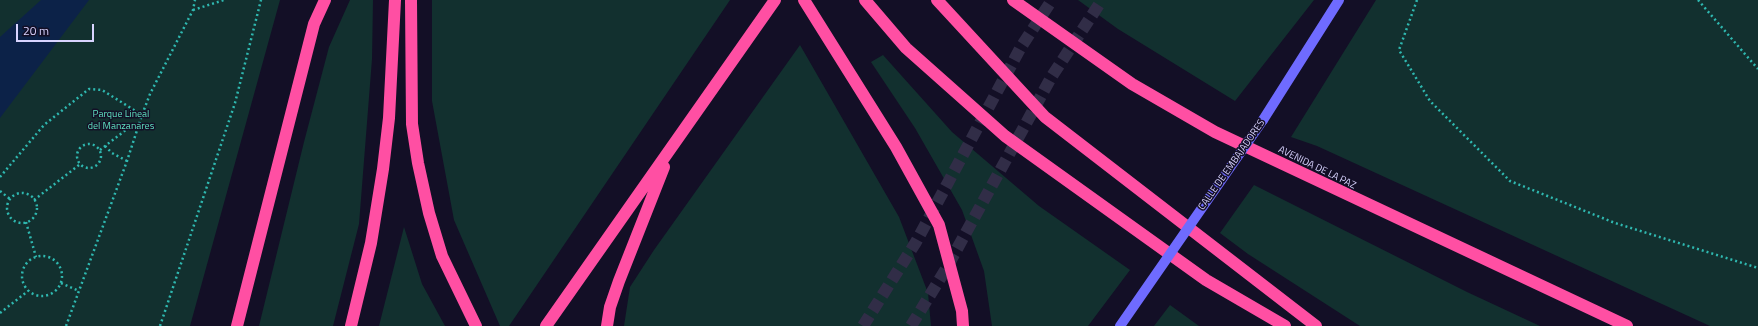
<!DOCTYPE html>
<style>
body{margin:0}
#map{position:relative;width:1758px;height:326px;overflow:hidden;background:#130f26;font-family:"Titillium Web",sans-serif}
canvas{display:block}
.scale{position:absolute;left:16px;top:24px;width:78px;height:18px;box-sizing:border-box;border:2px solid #d9d4ff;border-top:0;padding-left:5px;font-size:12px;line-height:14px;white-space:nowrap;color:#d9d4ff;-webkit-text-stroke:3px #130f26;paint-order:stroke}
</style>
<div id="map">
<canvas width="1758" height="326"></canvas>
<div class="scale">20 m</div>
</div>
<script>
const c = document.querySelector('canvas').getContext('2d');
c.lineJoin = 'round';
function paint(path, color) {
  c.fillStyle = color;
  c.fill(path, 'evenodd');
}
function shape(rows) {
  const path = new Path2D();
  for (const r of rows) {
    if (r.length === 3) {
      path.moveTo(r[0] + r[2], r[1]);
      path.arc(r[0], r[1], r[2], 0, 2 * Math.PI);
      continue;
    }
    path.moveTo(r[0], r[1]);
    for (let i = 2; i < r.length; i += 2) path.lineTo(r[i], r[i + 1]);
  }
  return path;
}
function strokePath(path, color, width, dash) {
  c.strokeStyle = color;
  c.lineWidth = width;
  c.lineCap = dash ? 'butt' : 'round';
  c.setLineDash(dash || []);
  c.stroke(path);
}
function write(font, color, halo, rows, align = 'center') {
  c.font = font + ' "Titillium Web",sans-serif';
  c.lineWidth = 3;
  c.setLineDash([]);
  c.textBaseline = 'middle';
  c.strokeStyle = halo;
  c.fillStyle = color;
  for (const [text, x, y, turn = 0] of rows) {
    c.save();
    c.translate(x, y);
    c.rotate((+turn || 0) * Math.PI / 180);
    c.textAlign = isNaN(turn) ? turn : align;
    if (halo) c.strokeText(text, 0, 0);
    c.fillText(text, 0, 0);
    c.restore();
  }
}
paint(shape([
 [0,0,280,0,190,326,0,326],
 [350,0,373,0,372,59,359,224,333,326,259,326,304,142,329,47],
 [432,0,730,0,509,326,500,326,454,220,432,101],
 [1078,0,1314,0,1235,101,1118,29],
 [1376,0,1758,0,1758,326,1710,326,1317,146,1291,137],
 [800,45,899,217,928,293,931,326,624,326,630,287,654,250],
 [883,55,952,132,1039,206,1130,270,1088,326,992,326,984,271,962,210,915,128,871,62],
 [1254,185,1467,292,1540,326,1360,326,1248,254,1220,233],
 [404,227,422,284,445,326,379,326],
 [1170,305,1199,326,1154,326]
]), '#12302f');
paint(shape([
 [41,0,89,0,0,118,0,37]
]), '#0c2248');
strokePath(shape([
 [863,326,916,242,1021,47,1052,0],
 [911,326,946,269,1052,76,1102,0]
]), '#312d47', 12, [12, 6]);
strokePath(shape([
 [1417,0,1399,50,1430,101,1510,181,1615,223,1758,268],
 [1698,0,1758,69],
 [193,10,224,0],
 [89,156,12],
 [105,146,112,153,127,161],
 [100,150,127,129,138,128],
 [0,177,44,125,89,89,102,90,142,115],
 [0,191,10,199],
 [22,208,15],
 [34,200,79,165],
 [26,222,36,257],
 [42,276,20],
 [61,283,79,291],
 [0,313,28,291],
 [66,326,127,161,142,115,150,94,193,10,195,0],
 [160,326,235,103,261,0]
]), '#2fb8b0', 2.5, [2, 3]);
strokePath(shape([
 [1263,120,1339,0]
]), '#6f6bff', 10);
strokePath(shape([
 [411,0,412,124,418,163,429,213,442,256,476,326],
 [804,0,896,147,939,225,962,311,963,326],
 [865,0,906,48,1005,136,1206,280,1285,326],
 [937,0,1045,117,1316,326],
 [1013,0,1132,84,1215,132,1627,326],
 [237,326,314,24,325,0],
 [351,326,371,243,383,169,389,118,395,0],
 [546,326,775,0],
 [607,326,610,307,619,281,664,167]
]), '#ff4fa3', 12);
strokePath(shape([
 [1120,326,1263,120]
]), '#6f6bff', 10);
write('10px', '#5fe0c0', '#130f26', [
 ["Parque Lineal",121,115],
 ["del Manzanares",121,127]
]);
write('10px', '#d9d4ff', '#130f26', [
 ["CALLE DE EMBAJADORES",1232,165,-55],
 ["AVENIDA DE LA PAZ",1317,168,26]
]);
</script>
